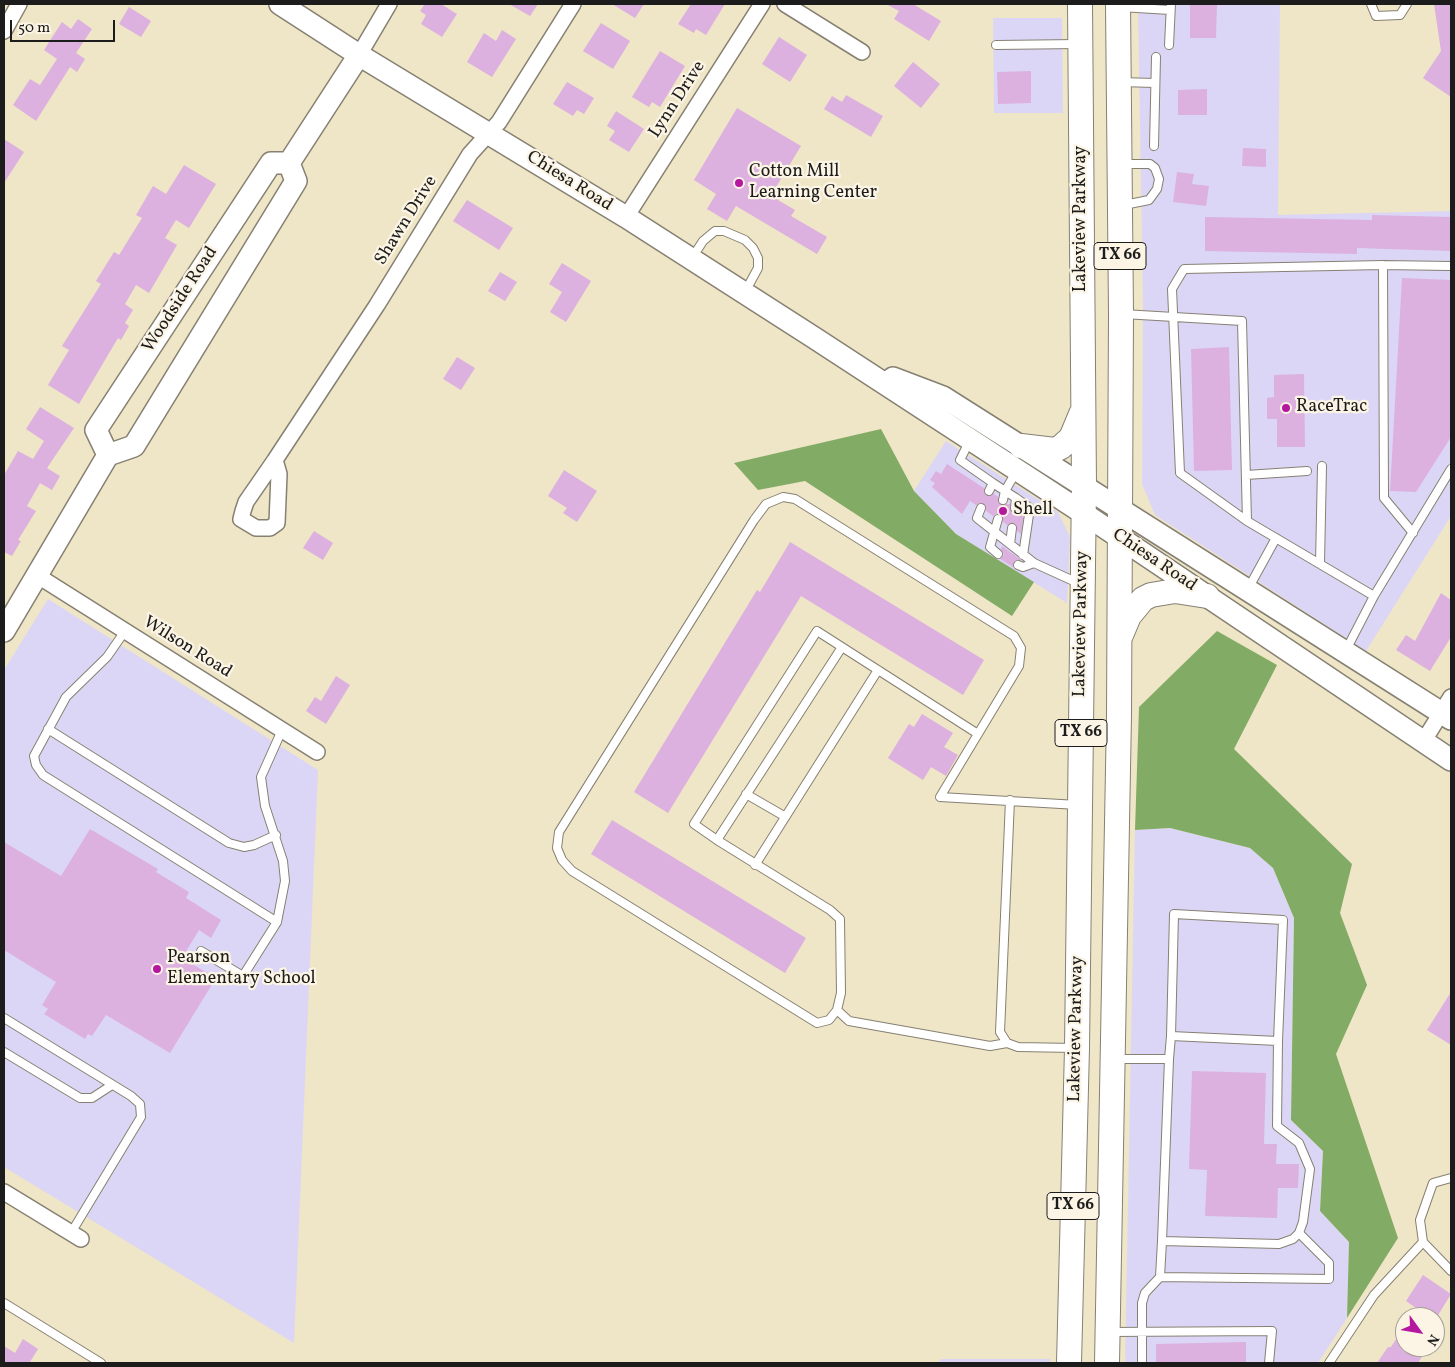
<!DOCTYPE html>
<style>
body{margin:0}
#map{position:relative;width:1455px;height:1367px;overflow:hidden;background:#efe5c7;font-family:Vollkorn,serif}
canvas{display:block}
.frame{position:absolute;inset:0;border:5px solid #1c1c1c;pointer-events:none}
.north{position:absolute;left:1395px;top:1307px;width:50px;height:50px;box-sizing:border-box;background:#fcf5e5;border:1px solid #a29e95;border-radius:50%;rotate:122deg;font-size:14px;font-weight:700;line-height:20px;text-align:center;color:#1c1c1c}
.north::after{content:'';display:block;margin:auto;width:18px;height:22px;background:#b5179e;clip-path:polygon(50% 0,100% 100%,50% 72%,0 100%)}
.scale{position:absolute;left:10px;top:20px;width:105px;height:22px;box-sizing:border-box;border:2px solid #1c1c1c;border-top:0;padding-left:6px;font-size:15px;line-height:18px;white-space:nowrap;color:#1c1c1c;-webkit-text-stroke:4px #fcf5e5;paint-order:stroke}
</style>
<div id="map">
<canvas width="1455" height="1367"></canvas>
<div class="frame"></div>
<div class="north">N</div>
<div class="scale">50 m</div>
</div>
<script>
const c = document.querySelector('canvas').getContext('2d');
c.lineJoin = 'round';
function paint(path, color) {
  c.fillStyle = color;
  c.fill(path, 'evenodd');
}
function shape(rows) {
  const path = new Path2D();
  for (const r of rows) {
    path.moveTo(r[0], r[1]);
    for (let i = 2; i < r.length; i += 2) path.lineTo(r[i], r[i + 1]);
  }
  return path;
}
function strokePath(path, color, width, dash) {
  c.strokeStyle = color;
  c.lineWidth = width;
  c.lineCap = dash ? 'butt' : 'round';
  c.setLineDash(dash || []);
  c.stroke(path);
}
function write(font, color, halo, rows, align = 'center') {
  c.font = font + ' Vollkorn,serif';
  c.lineWidth = 4.5;
  c.setLineDash([]);
  c.textBaseline = 'middle';
  c.strokeStyle = halo;
  c.fillStyle = color;
  for (const [text, x, y, turn = 0] of rows) {
    c.save();
    c.translate(x, y);
    c.rotate((+turn || 0) * Math.PI / 180);
    c.textAlign = isNaN(turn) ? turn : align;
    if (halo) c.strokeText(text, 0, 0);
    c.fillText(text, 0, 0);
    c.restore();
  }
}
paint(shape([
 [1138,4,1280,4,1278,215,1451,211,1451,516,1366,651,1155,515,1142,484,1143,305],
 [993,18,1062,18,1063,113,994,113],
 [946,441,1058,512,1070,537,1067,603,956,534,914,491],
 [48,599,318,770,294,1343,4,1167,4,670],
 [1170,828,1250,848,1273,868,1294,918,1291,1120,1323,1151,1320,1211,1349,1242,1347,1318,1318,1363,1125,1363,1135,830],
 [941,1359,1050,1359,1050,1363,938,1363]
]), '#dcd6f6');
paint(shape([
 [881,429,914,491,956,534,1034,582,1012,616,805,481,758,490,734,463],
 [1217,631,1277,665,1234,749,1352,864,1340,913,1367,985,1336,1054,1398,1238,1347,1318,1349,1242,1320,1211,1323,1151,1291,1120,1294,918,1273,868,1250,848,1170,828,1135,830,1139,707]
]), '#82ac65');
paint(shape([
 [425,4,441,4,457,14,442,37,421,24,426,15,420,11],
 [509,4,538,4,530,16],
 [612,4,644,4,635,18],
 [691,4,725,4,706,35,696,29,694,33,678,24],
 [886,4,913,4,941,21,929,41,894,19,899,11],
 [1434,4,1451,4,1451,97,1423,78,1441,51],
 [1190,5,1217,5,1216,38,1190,38],
 [129,7,151,21,141,37,119,24],
 [78,19,92,29,76,53,85,59,77,72,70,67,36,121,13,105,30,79,40,85,57,59,44,50,62,22,71,29],
 [601,23,630,41,613,69,583,51],
 [502,30,516,39,492,77,467,62,484,33,496,41],
 [779,37,807,55,790,82,762,64],
 [660,51,685,66,660,107,652,102,649,107,632,97],
 [913,62,940,84,921,108,894,86],
 [1031,71,1031,103,998,104,997,72],
 [567,82,594,98,584,114,577,110,573,116,553,104],
 [1207,89,1207,115,1178,115,1178,90],
 [846,95,883,116,871,137,824,109,832,96,842,102],
 [737,108,801,146,776,187,783,191,778,200,795,210,791,216,827,237,817,254,736,206,727,221,707,209,716,194,694,180],
 [616,111,644,129,629,152,609,140,615,131,607,126],
 [4,139,24,152,4,183],
 [1243,148,1266,149,1266,167,1242,166],
 [184,165,216,184,189,228,176,220,165,238,177,245,149,293,136,285,125,304,133,310,125,323,129,326,121,340,118,338,79,404,48,385,69,350,62,346,101,284,96,281,114,252,119,255,142,218,136,215,153,186,166,194],
 [1177,172,1194,174,1192,184,1209,186,1206,206,1173,202],
 [467,200,513,228,499,250,453,221],
 [1372,215,1451,217,1451,251,1357,248,1357,254,1205,251,1205,217,1372,220],
 [562,263,591,281,566,322,550,312,562,292,549,284],
 [500,272,517,282,505,301,488,291],
 [1402,278,1451,280,1451,437,1416,492,1390,491],
 [1229,347,1232,470,1194,471,1191,349],
 [457,357,475,368,461,390,443,379],
 [1304,374,1305,447,1277,447,1277,419,1267,419,1267,398,1274,397,1274,375],
 [40,407,74,428,47,468,60,476,52,490,40,483,27,506,36,511,18,540,21,541,12,556,4,552,4,475,18,451,33,459,44,441,26,429],
 [947,464,984,488,986,496,994,494,998,497,1000,504,1010,504,1012,513,1020,511,1024,513,1021,534,1017,531,1015,523,1007,525,1003,522,1002,515,997,513,993,516,986,511,986,507,983,503,976,505,970,501,962,514,932,487,935,483,930,480,936,471,941,474],
 [564,470,597,491,577,522,563,513,567,508,548,496],
 [314,531,333,543,323,560,303,548],
 [790,542,984,660,963,695,801,596,668,813,634,792,757,590,760,592],
 [1002,546,1021,560,1014,561,1013,567,1000,559,1004,555,1001,549],
 [1441,593,1451,600,1451,637,1430,671,1396,650,1406,635,1415,641],
 [336,676,350,685,326,724,306,711,315,697,321,701],
 [922,714,953,733,944,747,958,755,946,776,931,767,923,780,888,758,909,724,914,727],
 [612,820,806,938,785,973,591,854],
 [90,829,158,869,156,872,189,892,186,898,221,920,211,938,199,930,182,958,216,978,170,1053,106,1015,92,1036,88,1034,85,1039,44,1014,48,1009,42,1005,56,982,4,950,4,842,61,876],
 [1451,992,1451,1045,1427,1030],
 [1192,1071,1266,1073,1264,1144,1277,1144,1276,1164,1299,1164,1298,1188,1278,1188,1277,1218,1205,1216,1207,1170,1189,1169],
 [1423,1275,1451,1294,1437,1317,1410,1317,1416,1308,1406,1301],
 [1405,1325,1405,1347,1428,1347,1418,1363,1377,1363,1388,1347,1391,1347],
 [23,1339,38,1349,30,1362,32,1363,4,1363,4,1346,15,1353],
 [1246,1342,1246,1363,1156,1363,1156,1344]
]), '#dcb1df');
const lane = shape([
 [1371,4,1376,16,1400,15,1407,4],
 [1120,7,1170,10],
 [996,45,1078,44],
 [1169,45,1171,4],
 [1120,82,1155,83],
 [1154,146,1156,57],
 [1121,164,1150,164,1155,168,1159,179,1157,189,1149,200,1124,205],
 [692,258,703,241,715,231,724,231,745,240,753,248,758,258,758,268,745,292],
 [1123,314,1242,321,1247,521,1374,596,1345,652],
 [969,442,960,460,993,483],
 [1246,475,1307,471],
 [989,491,993,483,1005,491,1003,500],
 [1016,498,1030,508,1023,555],
 [981,508,977,518,1034,563,1078,583],
 [1015,508,1016,498,1005,491,1016,472],
 [1247,521,1180,473,1172,289,1184,269,1383,265],
 [1413,533,1384,498,1383,265,1451,266],
 [1010,544,1012,528],
 [998,554,990,547,998,519],
 [1320,564,1322,466],
 [1018,565,1023,567,1034,563],
 [1248,589,1276,538],
 [1374,596,1451,469],
 [125,631,107,657,66,697,34,756,36,765,43,775,277,922,285,881,283,861,265,806,261,777,282,730],
 [48,729,229,843,244,847,254,845,276,835],
 [978,734,842,647,717,840,830,910,840,919,841,993,837,1010,829,1020,817,1023,572,871,562,860,557,848,559,832,754,520,766,504,783,497,795,499,1014,636,1021,648,1019,666,940,797,1078,805],
 [746,794,784,816],
 [1010,800,1000,1032,1007,1043,1018,1047,1074,1048],
 [717,840,694,824,817,631,842,647],
 [755,865,878,670],
 [201,951,243,976,277,922],
 [837,1010,849,1021,990,1046,1007,1043],
 [4,1018,131,1096,140,1104,141,1117,71,1233],
 [1171,1036,1174,914,1283,920,1278,1041],
 [4,1052,80,1098,92,1098,112,1085],
 [1115,1059,1169,1059,1171,1036,1278,1041,1277,1126,1299,1143,1310,1169,1303,1222,1299,1233,1293,1239,1279,1244,1162,1241,1160,1277,1145,1293,1142,1303,1142,1363],
 [1451,1178,1433,1183,1420,1220,1423,1242,1451,1271],
 [1162,1241,1169,1059],
 [1160,1277,1329,1279,1329,1263,1299,1233],
 [4,1303,101,1363],
 [1109,1332,1272,1331,1269,1363],
 [1329,1363,1374,1295,1423,1242]
]);
const street = shape([
 [785,4,862,52],
 [4,31,19,4],
 [359,55,389,4],
 [626,217,762,4],
 [275,460,377,305,470,154,499,122,573,4],
 [275,460,279,474,277,523,270,528,256,528,241,519,243,511,246,502,275,460],
 [38,576,317,752],
 [1423,742,1451,697],
 [4,1192,81,1239]
]);
const secondary = shape([
 [280,4,359,55,626,217,813,337,1083,513,1451,760],
 [289,163,359,55],
 [893,378,943,397,1451,719],
 [108,455,96,430,271,163,289,163],
 [4,631,108,455,134,446,296,181,289,163]
]);
const primary = shape([
 [1021,446,1055,450,1061,447,1071,438,1081,414],
 [1121,635,1129,616,1143,599,1151,595,1175,591,1207,596],
 [1069,1363,1077,1048,1084,485,1080,4],
 [1107,1363,1119,715,1121,314,1118,4]
]);
strokePath(lane, '#868072', 10);
strokePath(street, '#868072', 18);
strokePath(secondary, '#868072', 24);
strokePath(primary, '#868072', 26);
strokePath(lane, '#fff', 8);
strokePath(street, '#fff', 15);
strokePath(secondary, '#fff', 21);
strokePath(primary, '#fff', 24);
for (const [x, y, r, color] of [
 [739,183,5,"#b5179e"],
 [1286,408,5,"#b5179e"],
 [1003,511,5,"#b5179e"],
 [157,969,5,"#b5179e"]
]) {
  const dot = new Path2D();
  dot.arc(x, y, r, 0, 2 * Math.PI);
  c.fillStyle = color;
  c.fill(dot);
  strokePath(dot, '#fcf5e5', 2);
}
for (const [x, y, w] of [
 [1120,256,52],
 [1081,733,52],
 [1073,1206,52]
]) {
  const box = new Path2D();
  box.roundRect(x - w / 2, y - 13.5, w, 27, 4);
  c.fillStyle = '#fcf5e5';
  c.fill(box);
  strokePath(box, '#1c1c1c', 1);
}
write('bold 16px', '#1c1c1c', null, [
 ["TX 66",1120,256],
 ["TX 66",1081,733],
 ["TX 66",1073,1206]
]);
write('18px', '#1c1c1c', '#fcf5e5', [
 ["Lynn Drive",678,100,-57],
 ["Chiesa Road",569,182,32],
 ["Lakeview Parkway",1082,219,-90],
 ["Shawn Drive",407,221,-58],
 ["Woodside Road",181,300,-57],
 ["Chiesa Road",1154,561,34],
 ["Lakeview Parkway",1082,624,-89],
 ["Wilson Road",187,648,32],
 ["Lakeview Parkway",1077,1029,-89]
]);
write('18px', '#1c1c1c', '#fcf5e5', [
 ["Cotton Mill",749,173],
 ["Learning Center",749,194],
 ["RaceTrac",1296,408],
 ["Shell",1013,511],
 ["Pearson",167,959],
 ["Elementary School",167,980]
], 'left');
</script>
